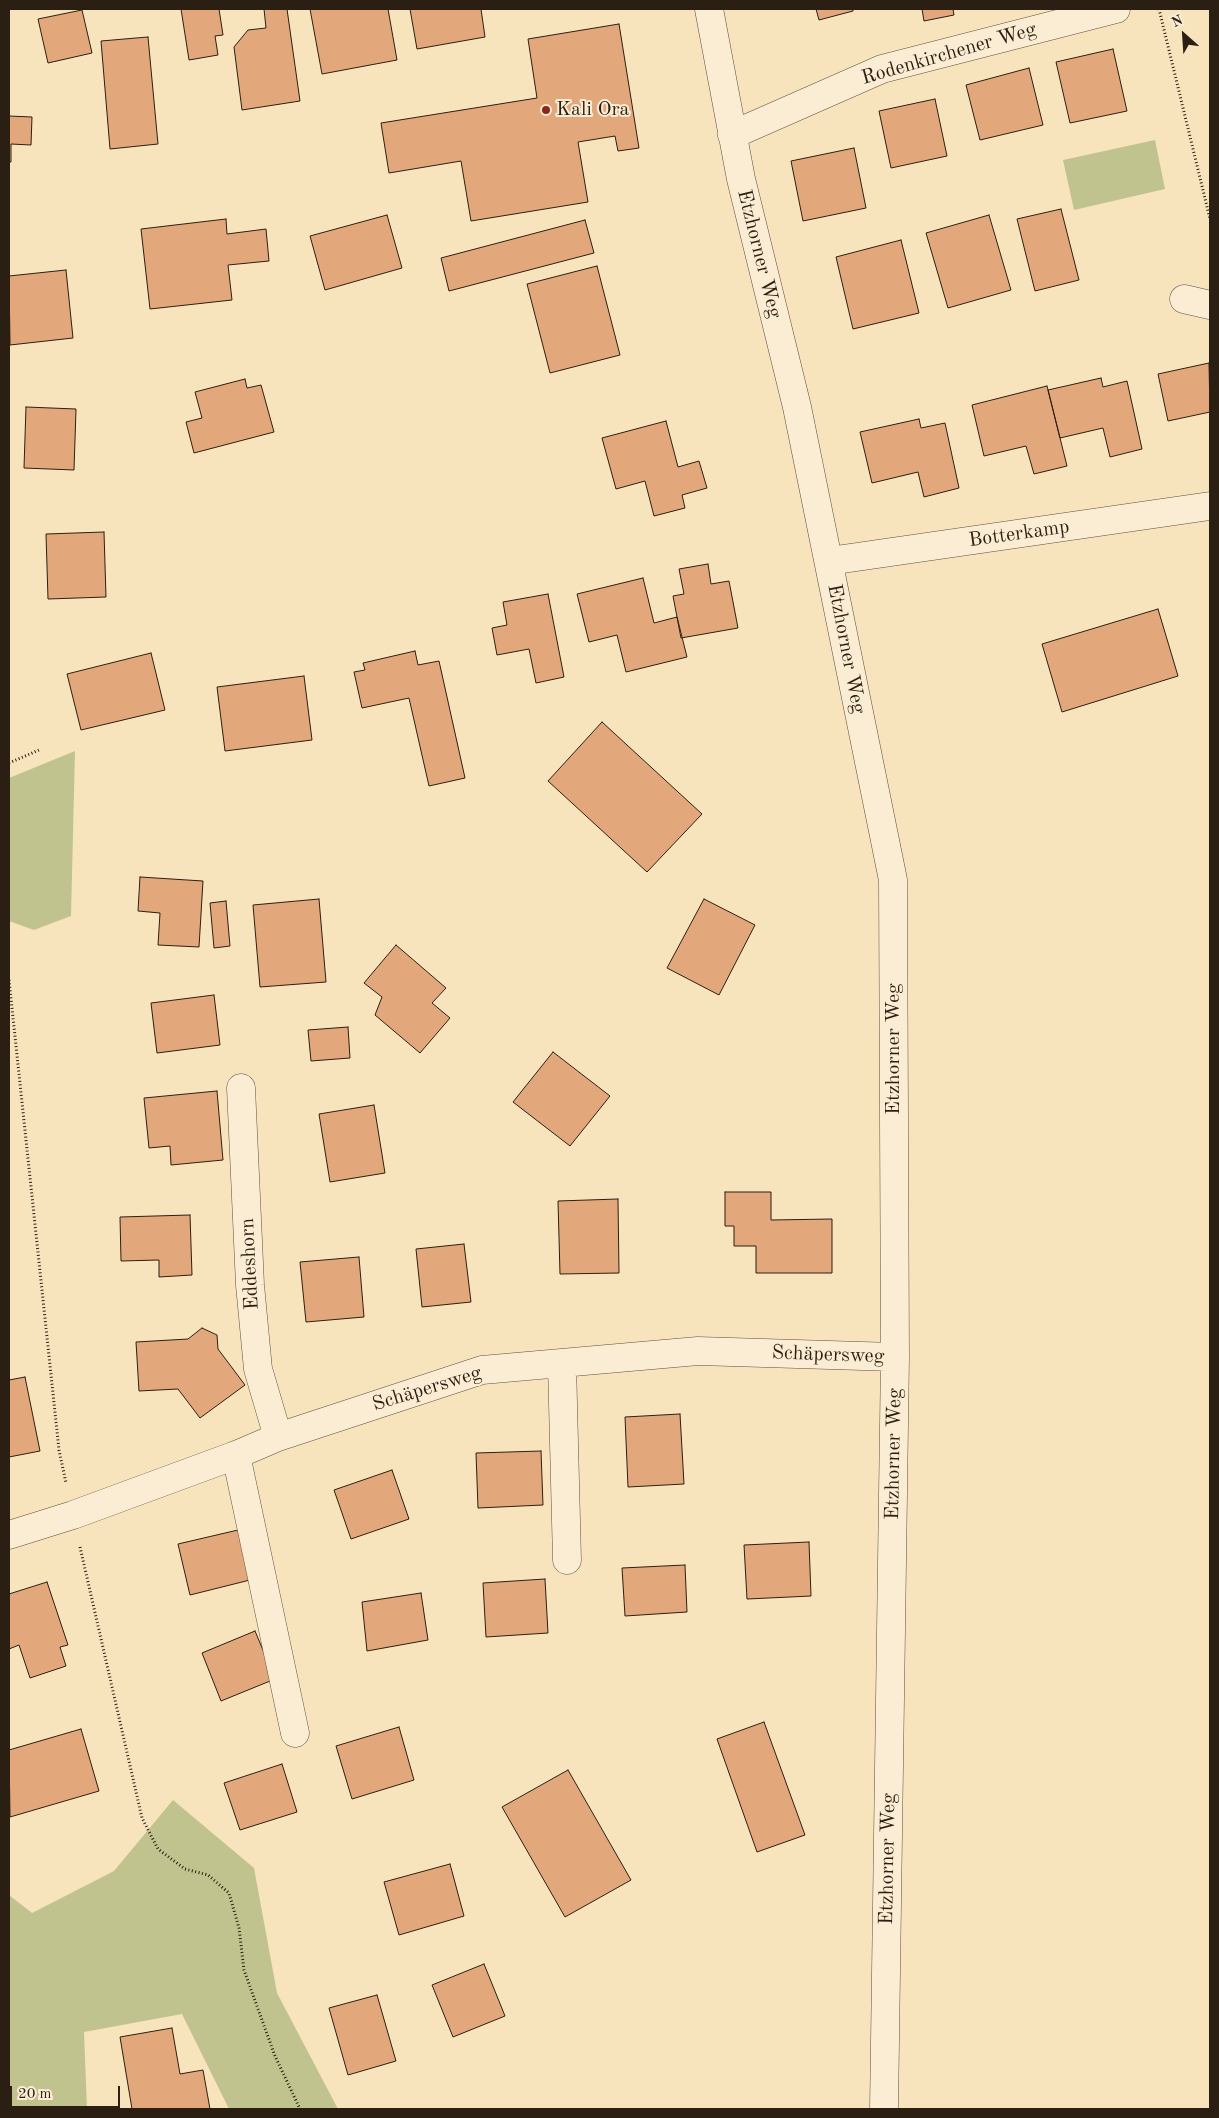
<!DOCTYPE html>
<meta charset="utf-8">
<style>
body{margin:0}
#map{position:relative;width:1219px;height:2118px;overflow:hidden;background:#f8e4bc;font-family:"Old Standard TT",serif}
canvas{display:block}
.frame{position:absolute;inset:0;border:10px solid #2b1f13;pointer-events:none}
.north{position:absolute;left:1159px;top:10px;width:50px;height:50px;-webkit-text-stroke:4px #faedd3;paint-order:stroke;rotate:334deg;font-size:14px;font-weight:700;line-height:20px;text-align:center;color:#2b1f13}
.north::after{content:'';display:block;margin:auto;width:18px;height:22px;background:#2b1f13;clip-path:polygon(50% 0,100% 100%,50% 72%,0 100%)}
.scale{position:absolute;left:10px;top:2086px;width:110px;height:22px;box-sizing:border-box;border:2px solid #2b1f13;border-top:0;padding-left:6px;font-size:15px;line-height:18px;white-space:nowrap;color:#2b1f13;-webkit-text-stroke:4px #faedd3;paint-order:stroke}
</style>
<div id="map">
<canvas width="1219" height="2118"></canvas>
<div class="frame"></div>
<div class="north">N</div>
<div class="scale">20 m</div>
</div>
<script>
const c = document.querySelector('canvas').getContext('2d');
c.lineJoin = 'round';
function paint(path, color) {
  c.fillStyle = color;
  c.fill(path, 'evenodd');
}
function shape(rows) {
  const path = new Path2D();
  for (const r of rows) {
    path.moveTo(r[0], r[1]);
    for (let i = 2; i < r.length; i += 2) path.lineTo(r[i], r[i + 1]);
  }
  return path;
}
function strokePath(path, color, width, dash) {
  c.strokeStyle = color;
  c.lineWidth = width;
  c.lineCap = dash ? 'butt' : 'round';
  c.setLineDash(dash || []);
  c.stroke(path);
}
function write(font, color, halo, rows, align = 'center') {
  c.font = font + ' "Old Standard TT",serif';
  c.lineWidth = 4;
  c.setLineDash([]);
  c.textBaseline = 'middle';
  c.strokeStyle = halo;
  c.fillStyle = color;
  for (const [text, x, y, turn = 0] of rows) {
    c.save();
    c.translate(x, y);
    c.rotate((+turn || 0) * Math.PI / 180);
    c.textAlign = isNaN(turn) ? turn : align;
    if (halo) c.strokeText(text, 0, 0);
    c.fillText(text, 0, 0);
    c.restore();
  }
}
paint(shape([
 [1155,140,1165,189,1074,210,1063,160],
 [75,751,71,916,34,930,9,921,9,778],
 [173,1800,254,1868,277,1993,338,2109,229,2109,182,2014,84,2032,87,2109,9,2109,9,1895,32,1913,114,1871]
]), '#c0c38e');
const building = shape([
 [181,9,219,9,223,35,215,36,218,55,189,60,181,9],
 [264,9,287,9,300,101,242,110,234,47,248,30,266,28,264,9],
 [310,9,388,9,397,60,322,74,310,9],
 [410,9,481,9,485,37,417,49,410,9],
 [816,9,853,9,853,11,819,20,816,9],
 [922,9,953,9,954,15,924,21,922,9],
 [82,10,92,53,48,63,38,19,82,10],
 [619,24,639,148,618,151,615,136,578,142,588,202,471,221,461,161,389,173,381,123,537,98,528,39,619,24],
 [148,37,158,144,110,149,101,41,148,37],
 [1113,49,1127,111,1070,123,1056,62,1113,49],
 [1029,68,1043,125,980,140,966,85,1029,68],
 [935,99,947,156,891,168,879,111,935,99],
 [9,116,32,117,31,145,11,144,11,162,9,162,9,116],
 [854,148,866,208,803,221,791,161,854,148],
 [1061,209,1079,280,1035,291,1017,219,1061,209],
 [387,215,402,268,325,290,310,236,387,215],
 [989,215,1011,290,948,308,926,233,989,215],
 [226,219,227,234,266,229,269,261,228,265,232,300,150,309,141,229,226,219],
 [585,220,594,253,449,291,441,258,585,220],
 [901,240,919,313,853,329,836,257,901,240],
 [597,266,620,355,550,373,527,284,597,266],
 [66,270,73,338,10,345,9,276,66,270],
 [1209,363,1210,412,1168,421,1158,374,1209,363],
 [1101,378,1103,387,1127,381,1142,449,1110,457,1103,428,1060,438,1048,390,1101,378],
 [245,379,247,388,261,385,274,432,194,453,186,422,202,418,195,392,245,379],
 [1047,386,1067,466,1034,474,1026,446,984,456,972,405,1047,386],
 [26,407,76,409,74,470,24,468,26,407],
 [919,419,921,428,945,423,959,488,924,497,918,472,872,483,860,432,919,419],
 [666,421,678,467,699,461,707,488,682,495,685,508,654,516,645,481,616,489,602,438,666,421],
 [104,532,106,597,48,599,46,534,104,532],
 [708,564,711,584,729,581,738,628,681,638,673,596,684,594,679,569,708,564],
 [643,578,654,623,677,617,687,657,626,672,617,635,589,642,577,594,643,578],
 [548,594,564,677,536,683,529,649,497,655,492,628,507,625,503,602,548,594],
 [1158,609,1178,676,1062,712,1042,644,1158,609],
 [415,651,418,665,439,661,465,778,429,786,409,698,362,708,354,672,365,670,363,663,415,651],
 [151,653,165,710,81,730,67,674,151,653],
 [304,676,312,740,225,751,217,687,304,676],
 [602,722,702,814,647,872,548,781,602,722],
 [140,877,203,881,199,947,158,945,160,913,138,911,140,877],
 [319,899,326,982,260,987,253,905,319,899],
 [704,899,755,925,719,995,667,968,704,899],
 [226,901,230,946,214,948,210,903,226,901],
 [396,945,446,988,432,1003,450,1018,420,1053,375,1015,382,997,364,983,396,945],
 [214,995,220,1045,157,1053,151,1003,214,995],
 [348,1027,350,1058,311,1061,308,1030,348,1027],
 [553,1052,610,1096,570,1146,513,1102,553,1052],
 [217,1091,223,1160,171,1165,170,1146,149,1148,144,1098,217,1091],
 [374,1105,385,1173,330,1182,319,1114,374,1105],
 [725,1192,771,1192,771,1220,832,1219,832,1273,756,1273,756,1246,734,1246,734,1226,725,1226,725,1192],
 [618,1199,619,1273,560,1274,558,1201,618,1199],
 [190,1215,192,1275,159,1277,159,1260,121,1261,120,1217,190,1215],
 [464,1244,471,1302,422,1307,416,1249,464,1244],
 [359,1257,364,1317,306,1322,300,1262,359,1257],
 [202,1328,217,1335,218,1349,245,1385,200,1418,178,1389,139,1391,136,1342,188,1339,202,1328],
 [25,1377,40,1451,9,1457,9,1380,25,1377],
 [680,1414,684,1484,628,1487,625,1417,680,1414],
 [541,1451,543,1505,478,1508,476,1453,541,1451],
 [392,1470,409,1519,351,1539,334,1490,392,1470],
 [238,1530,250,1580,190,1595,178,1544,238,1530],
 [809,1542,811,1596,747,1599,744,1545,809,1542],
 [685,1565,687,1612,625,1616,622,1568,685,1565],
 [545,1579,548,1633,486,1637,483,1583,545,1579],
 [47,1582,68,1645,60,1647,66,1666,30,1678,19,1645,9,1649,9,1594,47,1582],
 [421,1593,428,1640,367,1651,362,1602,421,1593],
 [255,1631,275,1679,221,1701,202,1653,255,1631],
 [764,1722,805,1835,757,1852,717,1739,764,1722],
 [399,1727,414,1780,352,1799,336,1746,399,1727],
 [81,1729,99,1791,10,1817,9,1750,81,1729],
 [282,1764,297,1812,240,1830,224,1783,282,1764],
 [568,1770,631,1880,565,1917,502,1807,568,1770],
 [450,1864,464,1916,399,1935,384,1882,450,1864],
 [484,1964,505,2016,453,2037,432,1985,484,1964],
 [377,1995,396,2061,348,2075,329,2008,377,1995],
 [172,2028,180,2074,203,2070,210,2109,132,2109,120,2037,172,2028]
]);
paint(building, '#e3a77c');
strokePath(building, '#2b1f13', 1);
const minor = shape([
 [709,9,741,179,797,407,893,880,895,1357,884,2109],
 [732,135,882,69,1116,9],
 [1184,299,1210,305],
 [829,561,1210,506],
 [241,1088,250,1285,258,1369,278,1437],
 [562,1364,567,1560],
 [236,1455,295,1733],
 [9,1535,73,1515,236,1455,278,1437,482,1370,698,1351,895,1357]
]);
strokePath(minor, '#5e503d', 29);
strokePath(shape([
 [1159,9,1210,219],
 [9,763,39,750],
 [9,980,59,1450,66,1483],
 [80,1547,142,1818,158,1849,185,1869,208,1875,229,1893,239,1928,244,1970,275,2056,300,2109]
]), '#2b1f13', 3, [1, 2.5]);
strokePath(minor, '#faedd3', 28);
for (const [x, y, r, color] of [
 [546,110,5,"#8f2418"]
]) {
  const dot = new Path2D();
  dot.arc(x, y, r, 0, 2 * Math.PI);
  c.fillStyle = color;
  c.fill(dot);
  strokePath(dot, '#faedd3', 2);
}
write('20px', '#2b1f13', '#faedd3', [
 ["Rodenkirchener Weg",949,54,-16],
 ["Etzhorner Weg",759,254,76],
 ["Botterkamp",1019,534,-8],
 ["Etzhorner Weg",846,649,79],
 ["Etzhorner Weg",894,1049,-90],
 ["Eddeshorn",250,1264,-93],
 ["Schäpersweg",828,1355,2],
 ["Schäpersweg",427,1389,-17],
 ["Etzhorner Weg",894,1454,-89],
 ["Etzhorner Weg",888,1859,-89]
]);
write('20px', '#2b1f13', '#faedd3', [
 ["Kali Ora",556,110]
], 'left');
</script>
